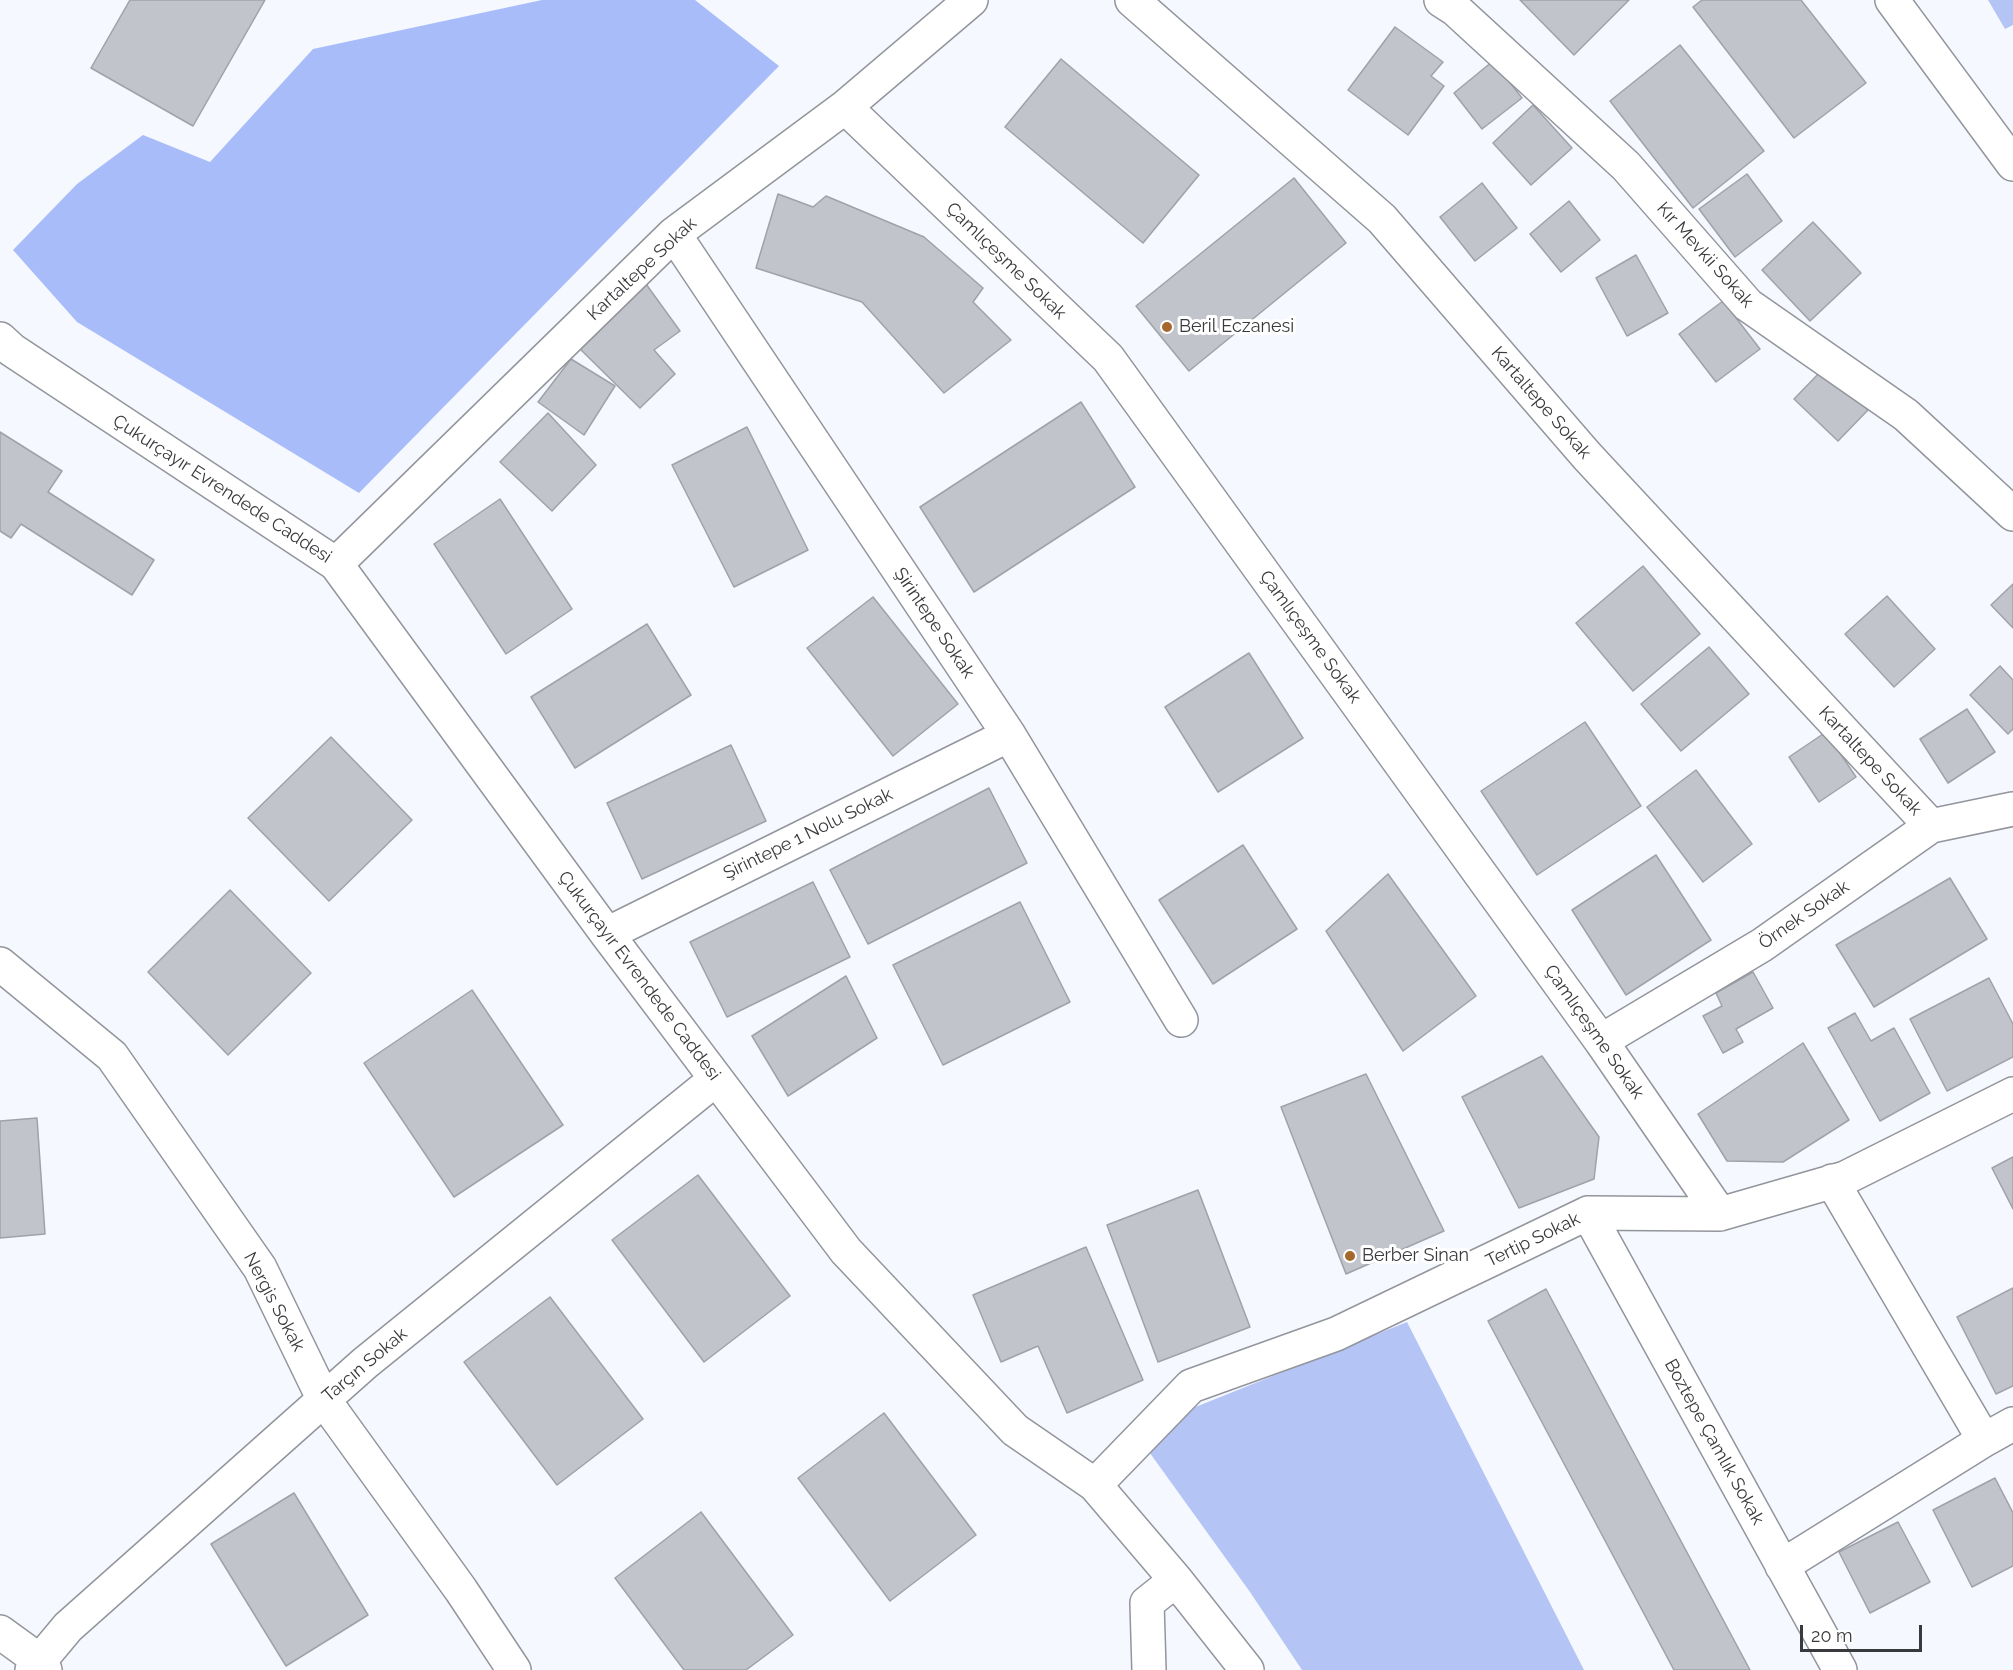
<!DOCTYPE html>
<meta charset="utf-8">
<style>
body{margin:0}
#map{position:relative;width:2013px;height:1670px;overflow:hidden;background:#f6f8ff;font-family:Raleway,sans-serif}
canvas{display:block}
.scale{position:absolute;left:1800px;top:1625px;width:122px;height:27px;box-sizing:border-box;border:3px solid #393a3d;border-top:0;padding-left:8px;font-size:18px;line-height:21px;white-space:nowrap;color:#393a3d;-webkit-text-stroke:4px #fff;paint-order:stroke}
</style>
<div id="map">
<canvas width="2013" height="1670"></canvas>
<div class="scale">20 m</div>
</div>
<script>
const c = document.querySelector('canvas').getContext('2d');
c.lineJoin = 'round';
function paint(path, color) {
  c.fillStyle = color;
  c.fill(path, 'evenodd');
}
function shape(rows) {
  const path = new Path2D();
  for (const r of rows) {
    path.moveTo(r[0], r[1]);
    for (let i = 2; i < r.length; i += 2) path.lineTo(r[i], r[i + 1]);
  }
  return path;
}
function strokePath(path, color, width, dash) {
  c.strokeStyle = color;
  c.lineWidth = width;
  c.lineCap = dash ? 'butt' : 'round';
  c.setLineDash(dash || []);
  c.stroke(path);
}
function write(font, color, halo, rows, align = 'center') {
  c.font = font + ' Raleway,sans-serif';
  c.lineWidth = 6;
  c.setLineDash([]);
  c.textBaseline = 'middle';
  c.strokeStyle = halo;
  c.fillStyle = color;
  for (const [text, x, y, turn = 0] of rows) {
    c.save();
    c.translate(x, y);
    c.rotate((+turn || 0) * Math.PI / 180);
    c.textAlign = isNaN(turn) ? turn : align;
    if (halo) c.strokeText(text, 0, 0);
    c.fillText(text, 0, 0);
    c.restore();
  }
}
paint(shape([
 [1988,0,2013,0,2013,25,2005,29],
 [1407,1322,1584,1670,1302,1670,1250,1592,1147,1449,1193,1408]
]), '#b4c4f4');
paint(shape([
 [542,0,695,0,779,66,359,493,77,322,13,250,77,184,143,135,210,162,313,49]
]), '#a8bcf9');
const building = shape([
 [130,0,265,0,193,126,91,68,130,0],
 [1520,0,1629,0,1574,55,1520,0],
 [1702,0,1801,0,1866,83,1794,138,1693,7,1702,0],
 [1395,27,1443,62,1431,76,1444,86,1408,135,1348,90,1395,27],
 [1680,45,1764,151,1693,208,1610,101,1680,45],
 [1061,59,1199,175,1143,243,1005,127,1061,59],
 [1493,61,1522,98,1482,129,1454,93,1493,61],
 [1533,105,1572,148,1531,185,1493,143,1533,105],
 [1747,174,1782,221,1735,257,1699,209,1747,174],
 [1294,178,1346,243,1189,371,1136,306,1294,178],
 [1482,183,1517,228,1475,261,1440,217,1482,183],
 [778,194,813,207,826,196,924,237,983,288,973,302,1011,340,944,393,862,302,756,268,778,194],
 [1569,201,1600,240,1561,272,1530,234,1569,201],
 [1813,222,1861,273,1810,321,1762,270,1813,222],
 [1636,255,1668,313,1627,336,1596,278,1636,255],
 [646,284,680,331,654,350,675,374,640,408,578,347,646,284],
 [1723,301,1760,349,1716,382,1679,334,1723,301],
 [571,359,615,386,584,435,538,402,571,359],
 [1824,368,1868,410,1838,441,1794,399,1824,368],
 [1081,402,1135,487,974,592,920,507,1081,402],
 [548,413,596,465,552,511,500,462,548,413],
 [747,427,808,550,734,587,672,465,747,427],
 [0,432,62,471,48,492,154,560,132,595,21,524,11,538,0,531,0,432],
 [500,499,572,609,506,654,434,544,500,499],
 [1643,566,1700,634,1633,691,1576,623,1643,566],
 [2013,584,2013,628,1991,605,2013,584],
 [1887,596,1935,649,1894,687,1845,634,1887,596],
 [873,597,958,704,893,756,807,648,873,597],
 [647,624,691,695,575,768,531,697,647,624],
 [1709,647,1749,694,1681,751,1641,704,1709,647],
 [1249,653,1303,738,1218,792,1165,707,1249,653],
 [2000,666,2013,680,2013,729,2008,734,1970,695,2000,666],
 [1967,709,1995,752,1948,783,1920,739,1967,709],
 [1585,722,1641,806,1537,875,1481,791,1585,722],
 [1826,732,1856,777,1819,802,1789,757,1826,732],
 [331,737,412,820,329,901,248,818,331,737],
 [731,745,766,821,642,879,607,803,731,745],
 [1696,770,1752,844,1703,882,1647,807,1696,770],
 [989,788,1027,863,868,944,830,870,989,788],
 [1243,845,1297,929,1213,984,1159,900,1243,845],
 [1656,855,1711,940,1626,995,1572,910,1656,855],
 [1388,874,1476,996,1403,1051,1326,931,1388,874],
 [1950,878,1987,939,1874,1007,1836,945,1950,878],
 [813,882,850,957,727,1017,690,942,813,882],
 [230,890,311,973,228,1055,148,972,230,890],
 [1020,902,1070,1002,943,1065,893,965,1020,902],
 [1753,972,1773,1008,1736,1029,1743,1042,1723,1053,1703,1016,1722,1006,1716,993,1753,972],
 [846,976,877,1038,788,1096,752,1036,846,976],
 [1989,978,2013,1024,2013,1057,1947,1091,1910,1019,1989,978],
 [472,990,563,1125,454,1197,364,1063,472,990],
 [1855,1013,1871,1041,1894,1028,1930,1093,1880,1121,1828,1028,1855,1013],
 [1803,1043,1849,1120,1783,1162,1727,1161,1698,1114,1803,1043],
 [1542,1056,1599,1137,1594,1179,1519,1208,1462,1097,1542,1056],
 [1366,1074,1444,1231,1346,1274,1281,1107,1366,1074],
 [37,1118,45,1234,0,1238,0,1121,37,1118],
 [2013,1157,2013,1209,1992,1168,2013,1157],
 [698,1175,790,1296,704,1362,612,1240,698,1175],
 [1198,1190,1250,1327,1158,1362,1107,1225,1198,1190],
 [1086,1247,1143,1380,1067,1413,1038,1346,1001,1362,973,1295,1086,1247],
 [2013,1288,2013,1386,1996,1394,1957,1317,2013,1288],
 [1546,1289,1750,1670,1674,1670,1488,1321,1546,1289],
 [550,1297,643,1419,557,1485,464,1362,550,1297],
 [884,1413,976,1535,890,1601,798,1478,884,1413],
 [1995,1478,2013,1513,2013,1566,1972,1587,1933,1510,1995,1478],
 [294,1493,368,1615,286,1666,211,1544,294,1493],
 [701,1512,793,1635,746,1670,684,1670,615,1578,701,1512],
 [1898,1522,1930,1582,1870,1613,1839,1552,1898,1522]
]);
paint(building, '#c2c4cc');
strokePath(building, '#9fa2a9', 1.5);
const minor = shape([
 [1132,0,1382,219,1587,456,1931,826],
 [1441,0,1455,9,1626,166,1748,305,1906,415,2013,514],
 [1892,0,2013,164],
 [845,107,1108,358,1601,1041,1720,1214],
 [674,234,1009,735,1181,1020],
 [0,339,12,350,336,564,607,934,846,1251,1015,1430,1095,1485,1176,1580,1247,1670],
 [336,564,674,234,845,107,971,0],
 [607,934,1009,735],
 [0,964,112,1056,260,1268,324,1400,461,1590,514,1670],
 [1601,1041,1762,945,1931,826,2013,809],
 [1832,1181,1984,1440],
 [1588,1213,1840,1670],
 [1095,1485,1191,1386,1336,1334,1588,1213,1720,1214,1845,1178,2013,1094],
 [1782,1566,1984,1440,2013,1424],
 [0,1632,40,1661,45,1670],
 [32,1670,68,1627,365,1363,716,1079],
 [1149,1670,1147,1603,1176,1580]
]);
strokePath(minor, '#93959c', 36);
strokePath(minor, '#fff', 33);
for (const [x, y, r, color] of [
 [1167,327,6,"#a6672d"],
 [1350,1256,6,"#a6672d"]
]) {
  const dot = new Path2D();
  dot.arc(x, y, r, 0, 2 * Math.PI);
  c.fillStyle = color;
  c.fill(dot);
  strokePath(dot, '#fff', 2);
}
write('18px', '#393a3d', '#fff', [
 ["Kır Mevkii Sokak",1705,255,48],
 ["Çamlıçeşme Sokak",1006,261,44],
 ["Kartaltepe Sokak",642,269,-43],
 ["Kartaltepe Sokak",1541,403,49],
 ["Çukurçayır Evrendede Caddesi",222,489,33],
 ["Şirintepe Sokak",934,623,56],
 ["Çamlıçeşme Sokak",1310,637,54],
 ["Kartaltepe Sokak",1870,761,47],
 ["Şirintepe 1 Nolu Sokak",808,834,-26],
 ["Örnek Sokak",1804,915,-35],
 ["Çukurçayır Evrendede Caddesi",639,976,53],
 ["Çamlıçeşme Sokak",1594,1032,55],
 ["Tertip Sokak",1533,1240,-26],
 ["Nergis Sokak",274,1302,62],
 ["Tarçın Sokak",365,1365,-40],
 ["Boztepe Çamlık Sokak",1714,1442,61]
]);
write('18px', '#393a3d', '#fff', [
 ["Beril Eczanesi",1179,327],
 ["Berber Sinan",1362,1256]
], 'left');
</script>
